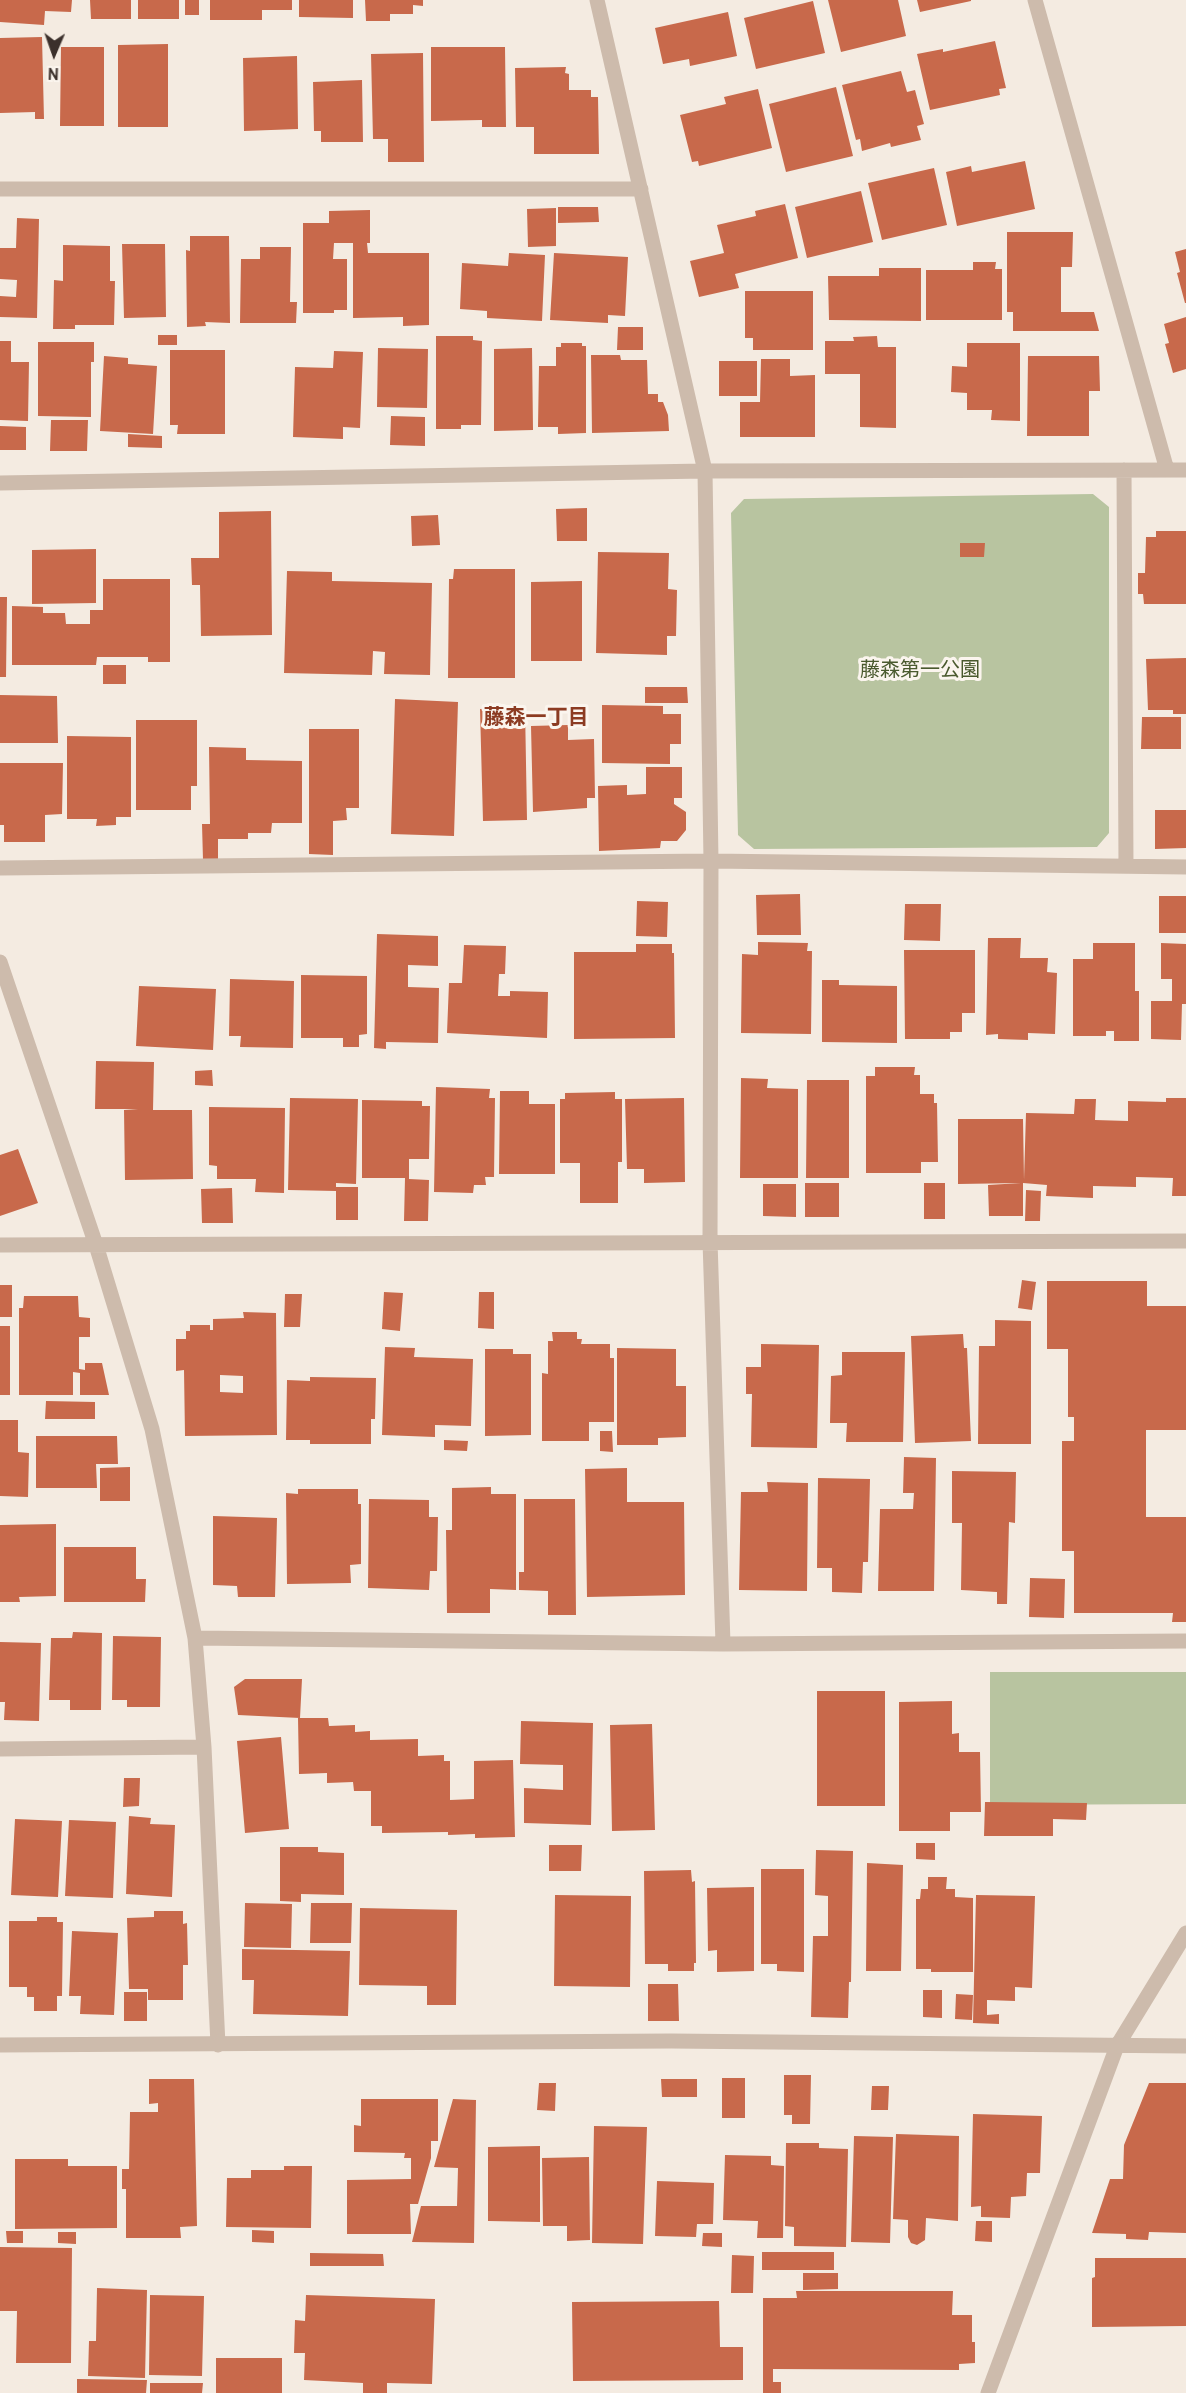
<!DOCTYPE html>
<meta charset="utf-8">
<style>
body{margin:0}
#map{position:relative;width:1186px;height:2393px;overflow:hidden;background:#f4ebe1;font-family:Overpass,sans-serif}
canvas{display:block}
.north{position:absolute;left:24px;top:24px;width:60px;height:60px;-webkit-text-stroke:4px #fbf5ee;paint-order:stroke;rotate:182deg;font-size:16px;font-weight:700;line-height:24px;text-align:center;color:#3b302b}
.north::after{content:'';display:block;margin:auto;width:21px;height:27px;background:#3b302b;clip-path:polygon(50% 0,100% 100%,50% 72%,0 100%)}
</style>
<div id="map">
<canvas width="1186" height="2393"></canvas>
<div class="north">N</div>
</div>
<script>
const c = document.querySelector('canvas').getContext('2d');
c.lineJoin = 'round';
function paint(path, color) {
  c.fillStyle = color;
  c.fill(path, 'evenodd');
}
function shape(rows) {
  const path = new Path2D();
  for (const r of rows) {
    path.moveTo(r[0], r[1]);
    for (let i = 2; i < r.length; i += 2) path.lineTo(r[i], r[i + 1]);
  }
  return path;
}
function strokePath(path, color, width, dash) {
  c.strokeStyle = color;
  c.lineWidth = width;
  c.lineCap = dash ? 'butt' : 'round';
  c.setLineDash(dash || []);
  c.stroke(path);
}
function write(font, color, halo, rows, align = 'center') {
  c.font = font + ' Overpass,"Noto Sans JP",sans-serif';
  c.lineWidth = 6;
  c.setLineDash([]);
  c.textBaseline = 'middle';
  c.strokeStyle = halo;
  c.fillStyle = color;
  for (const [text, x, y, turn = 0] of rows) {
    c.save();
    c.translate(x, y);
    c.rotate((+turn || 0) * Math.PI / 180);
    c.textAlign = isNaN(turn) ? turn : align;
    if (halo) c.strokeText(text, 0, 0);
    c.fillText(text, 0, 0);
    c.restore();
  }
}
paint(shape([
 [1093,494,1109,507,1109,833,1097,847,754,849,738,835,731,513,744,499],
 [990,1672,1186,1672,1186,1804,990,1805]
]), '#b8c4a0');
paint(shape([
 [0,0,72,0,71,12,45,11,44,25,0,22],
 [90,0,131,0,131,19,91,19],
 [138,0,179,0,179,19,138,19],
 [185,0,199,0,199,15,185,15],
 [210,0,292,0,292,10,262,10,262,20,210,20],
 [299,0,353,0,353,18,299,17],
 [365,0,423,0,423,6,413,5,413,14,390,14,390,21,366,21],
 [828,0,898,0,906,36,841,52],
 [917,0,971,0,971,1,920,12],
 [813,1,825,53,756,69,744,18],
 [728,12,737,56,690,66,689,59,663,64,655,28],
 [42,37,44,119,35,119,35,112,0,113,0,38],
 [995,41,1006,88,999,89,1000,95,930,110,917,54,943,49,943,52],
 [168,44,168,127,118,127,118,45],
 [61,47,104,47,104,126,60,126],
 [431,47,505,47,506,127,482,127,482,120,431,121],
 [423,53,424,162,388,162,388,139,373,139,371,54],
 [297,56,298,129,244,131,243,58],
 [566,67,565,73,569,74,569,90,591,90,591,97,598,97,599,154,534,154,534,127,516,127,515,68],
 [901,71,907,92,915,90,924,124,917,126,921,140,891,147,890,143,862,151,860,139,856,140,842,85],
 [362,80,363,142,321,142,321,131,314,131,313,82],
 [836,87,853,156,786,172,769,104],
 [758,89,772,148,699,166,698,161,692,162,680,115,726,104,724,97],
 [1025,161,1035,209,957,226,946,172,971,166,972,172],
 [934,168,947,225,882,240,868,183],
 [861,191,873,242,807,258,795,207],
 [785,204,798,258,735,274,739,288,699,297,690,261,724,253,717,225,756,216,755,211],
 [558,207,598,207,599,222,558,223],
 [556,208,556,246,528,247,527,209],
 [370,210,370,243,367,243,368,253,429,253,429,325,403,326,403,317,353,318,353,243,334,243,333,259,347,259,347,310,334,310,334,313,303,313,303,223,329,223,329,211],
 [17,218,39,219,37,318,0,317,0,296,16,297,17,280,0,279,0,248,16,248],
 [1007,232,1073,232,1072,267,1061,267,1061,312,1094,312,1099,331,1013,331,1013,312,1007,312],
 [190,236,229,236,230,323,205,322,206,326,187,327,186,250,190,251],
 [122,244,165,244,166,317,124,318],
 [63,245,110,246,110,281,115,281,114,325,75,325,75,329,53,329,54,280,63,281],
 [260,247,291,247,290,302,297,302,296,323,240,323,241,259,260,259],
 [1186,249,1186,303,1185,303,1177,273,1180,272,1175,252],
 [509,253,545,255,542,321,487,318,487,311,460,309,462,263,508,266],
 [554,253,628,257,625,316,608,315,608,323,550,320],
 [973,262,996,262,995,269,1002,269,1002,320,926,320,926,270,973,270],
 [879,268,921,268,921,321,829,320,828,276,879,276],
 [745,291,813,291,813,350,753,350,753,338,745,338],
 [1186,317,1186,369,1173,373,1165,344,1169,343,1164,324],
 [618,327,643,327,643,350,617,350],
 [158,335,177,335,177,345,158,345],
 [436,336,473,336,473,340,482,341,481,425,461,425,461,429,436,429],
 [877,336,878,347,896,347,896,428,860,427,860,374,825,374,825,341,854,341,853,337],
 [0,341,11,341,11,362,29,362,28,421,0,420],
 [38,342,94,342,94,362,91,362,91,417,38,416],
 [561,343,582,343,582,346,586,346,586,433,558,434,558,427,538,427,539,366,556,366,556,347,561,347],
 [967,343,1020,343,1020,421,991,420,992,410,967,410,967,393,951,392,952,366,967,367],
 [378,348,428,349,427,408,377,407],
 [532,348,533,430,494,431,494,349],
 [170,350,225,350,225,434,177,434,178,425,170,425],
 [334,351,363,352,360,428,343,427,343,439,293,437,295,367,333,368],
 [591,355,620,355,621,360,647,360,648,394,658,394,658,402,663,402,668,415,669,431,592,433],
 [104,356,128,358,128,364,157,366,153,434,100,431],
 [1028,356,1099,356,1100,391,1089,391,1089,436,1027,436],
 [761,359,790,359,790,376,815,375,815,437,740,437,740,402,760,402],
 [719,361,757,361,757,396,719,396],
 [391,416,425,417,425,446,390,445],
 [51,420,88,420,87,451,50,451],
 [0,426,26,427,26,450,0,450],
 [128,434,162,436,162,448,128,447],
 [587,508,587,541,557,541,556,509],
 [271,511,272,635,201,636,200,585,192,585,191,558,219,558,219,512],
 [438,515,440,545,412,546,411,516],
 [1156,531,1186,531,1186,604,1144,604,1143,594,1138,594,1138,573,1145,573,1146,537,1156,537],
 [960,543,985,543,984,557,960,557],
 [96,549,96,603,32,604,32,550],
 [598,552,669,553,668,589,677,590,676,636,667,636,667,655,596,653],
 [454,569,515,569,515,678,448,678,449,579,453,579],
 [287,571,332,572,332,581,432,583,430,675,384,674,385,652,373,651,372,675,284,673],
 [103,579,170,579,170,662,148,662,148,657,97,657,96,665,12,665,12,606,43,607,43,613,65,613,66,624,90,624,90,610,103,610],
 [582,581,582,661,531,661,531,582],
 [0,597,7,597,6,677,0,677],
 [1186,658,1186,714,1173,714,1173,710,1148,710,1146,659],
 [103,665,126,665,126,684,103,684],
 [645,687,687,687,688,703,645,703],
 [0,695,57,696,58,743,0,743],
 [395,699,458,702,454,836,391,834],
 [602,705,663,706,663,714,681,714,681,744,670,744,670,764,602,763],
 [525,707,527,820,483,821,480,709],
 [1142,717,1181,717,1181,749,1141,749],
 [136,720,197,720,197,786,191,786,191,810,136,810],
 [568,725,568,740,594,739,595,798,587,798,587,808,533,812,531,726],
 [309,729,359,729,359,808,346,808,347,820,333,821,333,855,309,854],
 [67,736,131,737,131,817,116,817,116,825,96,826,97,819,67,819],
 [209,747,246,748,246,760,302,761,302,823,272,823,271,833,248,833,248,839,218,839,218,860,203,860,202,824,210,824],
 [0,763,63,763,62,814,45,815,45,842,4,842,4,825,0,825],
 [646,767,682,767,682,798,674,798,674,804,686,812,686,830,677,841,661,841,660,848,599,851,598,786,627,785,627,795,646,794],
 [1155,810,1186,810,1186,848,1155,849],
 [800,894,801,935,757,935,756,895],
 [1159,896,1186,896,1186,933,1159,933],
 [637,901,668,902,667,937,636,936],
 [905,904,941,904,940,941,904,940],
 [377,934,438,936,438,966,408,965,408,987,439,988,438,1043,386,1042,386,1049,374,1048],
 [988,938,1021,938,1020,958,1048,958,1047,972,1057,973,1055,1034,1028,1033,1028,1040,998,1039,998,1034,986,1035],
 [758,942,808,943,807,951,812,951,811,1034,741,1033,742,954,758,955],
 [1093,943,1135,943,1135,991,1139,991,1139,1041,1114,1041,1114,1031,1106,1031,1106,1036,1073,1036,1073,959,1093,959],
 [1161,943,1186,944,1186,1004,1182,1004,1181,1040,1151,1039,1151,1001,1172,1001,1172,979,1161,979],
 [636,944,672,944,672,953,674,953,675,1038,574,1039,574,952,636,952],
 [464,945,506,946,505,974,499,974,498,996,510,996,510,991,548,992,547,1038,447,1033,449,983,462,983],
 [904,950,975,950,975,1013,962,1013,962,1032,950,1032,950,1039,905,1039],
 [301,975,367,976,367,1034,359,1035,359,1047,343,1047,343,1038,301,1038],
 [230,979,294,981,293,1048,240,1047,241,1036,229,1036],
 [822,980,839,980,839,985,897,986,897,1043,822,1042],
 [139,986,216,989,213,1050,136,1046],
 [96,1061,154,1062,153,1110,192,1110,193,1179,125,1180,124,1110,138,1109,95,1109],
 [875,1067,915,1067,914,1075,920,1075,920,1094,934,1094,934,1103,937,1103,938,1162,921,1162,921,1173,866,1173,866,1076,875,1076],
 [212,1070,213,1086,195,1085,195,1071],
 [741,1078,768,1079,767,1088,798,1089,798,1178,740,1178],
 [807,1080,849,1080,849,1178,806,1178],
 [436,1087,490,1089,489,1098,495,1098,494,1177,485,1177,486,1185,474,1185,473,1193,434,1192],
 [500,1091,529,1091,529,1104,555,1104,555,1174,499,1174],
 [615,1092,615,1099,622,1099,622,1162,618,1162,618,1203,580,1203,580,1163,560,1163,560,1099,565,1099,565,1093],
 [290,1098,358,1099,356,1184,336,1183,336,1187,358,1187,358,1220,336,1220,336,1191,288,1190],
 [684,1098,685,1182,644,1183,644,1169,627,1169,625,1099],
 [1166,1098,1186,1098,1186,1196,1172,1196,1173,1178,1136,1177,1136,1187,1093,1186,1093,1198,1046,1196,1047,1185,1023,1183,1023,1216,989,1216,988,1185,1021,1183,958,1184,958,1119,1023,1119,1024,1180,1026,1113,1074,1114,1075,1099,1096,1099,1095,1120,1128,1121,1128,1101,1166,1102],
 [362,1100,422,1101,422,1106,430,1106,429,1159,409,1159,409,1179,429,1180,428,1221,404,1221,405,1178,362,1178],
 [209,1107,285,1108,284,1193,255,1192,256,1179,217,1179,217,1166,209,1165],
 [18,1149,38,1203,0,1216,0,1155],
 [805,1183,839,1183,839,1217,805,1217],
 [924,1183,945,1183,945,1219,924,1219],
 [763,1184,796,1184,796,1217,763,1216],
 [232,1188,233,1223,202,1223,201,1189],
 [1026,1190,1041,1191,1040,1221,1025,1221],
 [1022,1280,1036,1282,1032,1310,1018,1308],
 [1047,1281,1147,1281,1147,1306,1186,1306,1186,1430,1146,1430,1146,1517,1186,1517,1186,1622,1172,1622,1173,1613,1074,1613,1074,1551,1062,1551,1062,1441,1074,1441,1074,1417,1068,1417,1068,1349,1047,1349],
 [0,1285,12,1285,12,1317,0,1317],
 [384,1292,403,1293,400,1331,382,1329],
 [479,1292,494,1292,494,1329,478,1328],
 [285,1294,302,1294,300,1327,284,1327],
 [24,1296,78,1296,79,1317,90,1318,90,1337,79,1337,79,1369,85,1370,85,1363,102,1363,109,1395,80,1395,80,1373,73,1372,73,1395,19,1395,19,1308,23,1308],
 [243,1312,276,1313,277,1435,185,1436,184,1370,176,1371,176,1339,186,1339,186,1331,190,1331,190,1325,210,1325,210,1330,213,1330,213,1319,244,1318],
 [220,1375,243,1376,243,1393,220,1392],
 [995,1320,1031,1321,1031,1444,978,1444,979,1346,995,1346],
 [0,1326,10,1326,10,1395,0,1395],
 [552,1332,577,1332,577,1339,582,1339,581,1344,610,1344,610,1358,614,1358,614,1422,589,1422,589,1441,542,1441,542,1373,548,1374,548,1341,553,1341],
 [963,1334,964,1348,967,1348,971,1441,915,1443,911,1336],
 [761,1344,819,1345,817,1448,751,1447,752,1394,746,1394,746,1367,761,1367],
 [385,1347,415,1348,414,1357,473,1359,471,1426,435,1425,435,1437,382,1435],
 [617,1348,676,1349,676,1386,686,1386,686,1437,658,1438,658,1445,617,1445],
 [485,1349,513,1349,513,1354,531,1354,531,1435,485,1436],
 [842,1352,905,1352,903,1442,846,1442,847,1423,830,1423,831,1376,842,1375],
 [310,1377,376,1378,375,1419,371,1419,371,1444,310,1444,310,1440,286,1440,287,1380,310,1381],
 [46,1401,95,1402,95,1419,45,1419],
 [0,1420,18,1420,18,1452,29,1453,28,1497,0,1496],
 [600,1431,612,1431,613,1452,600,1451],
 [36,1436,117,1436,118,1464,96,1464,97,1488,36,1488],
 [444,1440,468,1441,467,1451,444,1450],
 [904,1457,936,1458,934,1591,878,1591,880,1509,913,1509,914,1493,903,1493],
 [130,1467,130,1501,100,1501,100,1468],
 [627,1468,627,1502,684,1502,685,1595,587,1597,585,1469],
 [952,1471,1016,1472,1015,1523,1009,1522,1007,1604,997,1604,997,1592,961,1590,962,1523,952,1523],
 [818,1478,870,1479,868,1562,863,1562,862,1593,832,1592,832,1568,817,1568],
 [767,1482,808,1483,807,1591,739,1590,741,1492,768,1492],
 [491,1487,491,1494,516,1494,516,1590,490,1589,490,1613,447,1613,446,1530,452,1530,452,1488],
 [298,1489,358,1489,358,1504,361,1504,361,1564,350,1565,351,1583,287,1584,286,1493,298,1494],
 [369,1499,429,1500,429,1517,438,1517,437,1571,430,1571,429,1590,368,1588],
 [524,1499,575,1499,576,1615,548,1615,548,1591,519,1590,519,1572,524,1572],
 [213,1516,277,1518,275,1597,238,1597,237,1586,213,1585],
 [56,1524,56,1596,19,1597,20,1602,0,1602,0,1525],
 [64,1547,136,1547,136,1579,146,1579,145,1602,64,1602],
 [1030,1578,1065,1579,1064,1618,1029,1617],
 [73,1632,102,1633,101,1710,70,1710,70,1700,49,1700,51,1638,72,1638],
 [113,1636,161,1637,160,1707,127,1707,127,1700,112,1700],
 [0,1642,41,1643,39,1721,4,1720,5,1702,0,1702],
 [245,1679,302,1679,300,1718,238,1715,234,1687],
 [817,1691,885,1691,885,1806,817,1806],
 [952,1701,952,1734,959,1733,959,1752,980,1752,981,1812,950,1812,950,1831,899,1831,899,1702],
 [298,1718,328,1718,329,1726,355,1725,355,1732,370,1731,370,1740,418,1739,418,1756,444,1755,444,1761,450,1761,450,1800,474,1799,474,1761,513,1760,515,1837,475,1838,475,1834,448,1835,448,1832,382,1833,382,1826,371,1826,371,1791,354,1791,353,1782,327,1783,327,1773,299,1774],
 [521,1721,593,1723,591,1825,524,1823,524,1788,563,1790,563,1765,520,1764],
 [652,1724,655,1830,612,1831,610,1725],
 [281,1737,289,1829,245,1833,237,1741],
 [124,1778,140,1778,139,1806,123,1807],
 [985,1802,1087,1803,1086,1820,1053,1819,1053,1836,984,1836],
 [129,1816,151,1818,150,1824,175,1825,172,1897,126,1894],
 [15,1819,62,1821,58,1897,11,1895],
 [69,1820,116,1822,113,1898,65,1896],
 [916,1843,935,1843,935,1860,916,1859],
 [549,1845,582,1845,581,1871,549,1871],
 [280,1847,318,1847,318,1852,344,1853,344,1895,301,1894,301,1902,280,1901],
 [816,1850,853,1851,851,1982,849,1982,848,2018,811,2017,813,1936,828,1936,828,1896,815,1895],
 [867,1863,903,1865,901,1971,866,1971],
 [761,1869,804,1869,804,1972,777,1971,777,1964,761,1964],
 [691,1870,692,1882,695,1881,696,1963,694,1963,694,1971,668,1971,668,1964,645,1964,644,1871],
 [928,1877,947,1877,946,1889,955,1889,955,1897,973,1898,973,1972,931,1972,931,1969,916,1969,916,1899,920,1899,921,1889,928,1889],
 [754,1887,754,1971,717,1972,717,1950,708,1951,707,1888],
 [555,1895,631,1896,630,1987,554,1986],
 [976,1895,1035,1896,1032,1988,1015,1987,1015,2001,987,2000,987,2015,999,2014,999,2024,973,2023],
 [245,1903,292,1904,291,1948,244,1947],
 [311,1903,352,1903,351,1943,310,1943],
 [360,1908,457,1910,456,2005,427,2005,427,1986,359,1985],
 [154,1911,183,1911,183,1924,187,1923,188,1965,183,1965,183,2000,148,2000,148,1989,129,1989,127,1918,154,1917],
 [37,1917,57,1917,57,1922,63,1922,62,1996,57,1996,57,2011,34,2011,34,1997,27,1997,27,1987,9,1987,9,1921,37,1921],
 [72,1931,118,1933,114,2015,80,2014,81,1996,69,1996],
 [242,1949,350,1951,348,2016,253,2014,254,1980,242,1980],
 [648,1984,678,1984,679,2021,648,2021],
 [923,1990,942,1990,942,2018,923,2017],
 [124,1992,147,1992,147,2021,124,2021],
 [956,1994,973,1995,972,2020,955,2019],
 [784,2075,811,2075,810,2124,792,2124,792,2115,784,2115],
 [722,2078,745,2078,745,2118,722,2118],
 [149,2079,194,2079,197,2226,180,2227,181,2238,126,2238,126,2189,122,2189,122,2169,129,2169,130,2112,158,2112,158,2103,149,2104],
 [661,2079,697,2079,697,2097,662,2097],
 [539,2083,556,2083,555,2111,537,2110],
 [1149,2083,1186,2083,1186,2233,1149,2232,1148,2240,1126,2239,1126,2234,1092,2233,1110,2179,1123,2179,1124,2145],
 [872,2086,889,2086,888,2110,871,2110],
 [361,2099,438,2099,438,2141,431,2141,431,2158,418,2204,410,2204,411,2234,347,2234,347,2180,411,2179,411,2158,404,2158,405,2153,354,2152,354,2125,361,2126],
 [453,2099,476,2100,474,2243,412,2242,421,2206,457,2206,458,2168,434,2167],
 [973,2114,1042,2116,1040,2173,1027,2173,1026,2196,1011,2197,1010,2218,981,2217,981,2206,971,2207],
 [594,2126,647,2127,643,2244,592,2243],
 [896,2134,959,2136,958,2221,926,2218,925,2240,917,2245,911,2243,908,2237,908,2220,893,2219],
 [854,2136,893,2137,890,2243,851,2242],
 [786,2143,819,2143,819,2148,848,2149,846,2247,794,2246,794,2227,785,2226],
 [540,2146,540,2222,488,2221,488,2147],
 [725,2155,771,2156,771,2165,784,2166,783,2238,757,2238,758,2221,723,2220],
 [589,2157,590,2240,567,2241,567,2226,543,2226,542,2158],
 [15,2159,68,2159,68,2166,117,2166,117,2228,15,2229],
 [284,2166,312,2166,311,2228,226,2227,227,2178,251,2178,251,2170,284,2170],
 [657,2181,714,2183,713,2224,697,2224,696,2237,655,2236],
 [976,2221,992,2221,992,2242,975,2241],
 [252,2230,274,2231,274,2243,252,2242],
 [6,2231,23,2231,23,2243,7,2243],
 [58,2232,76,2232,76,2244,58,2243],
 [703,2233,722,2233,722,2247,702,2246],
 [0,2247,72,2248,71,2363,16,2363,17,2311,0,2311],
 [762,2252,834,2252,834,2270,762,2270],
 [310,2253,383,2254,384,2266,310,2266],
 [732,2255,754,2256,753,2293,731,2293],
 [1095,2258,1186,2258,1186,2326,1092,2327,1092,2278,1095,2277],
 [803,2273,838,2273,838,2289,803,2290],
 [97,2288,147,2290,145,2378,88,2376,89,2341,96,2341],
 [796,2291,953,2291,952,2315,972,2315,972,2342,975,2342,975,2363,959,2364,959,2370,773,2369,773,2382,781,2382,781,2393,763,2393,763,2298,797,2298],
 [150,2295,204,2296,202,2376,149,2375],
 [306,2295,435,2299,432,2384,387,2383,387,2393,363,2393,363,2383,304,2380,305,2353,294,2353,295,2320,305,2321],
 [719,2301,720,2347,743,2347,743,2380,573,2381,572,2302],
 [216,2358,282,2358,282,2393,216,2393],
 [77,2379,147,2380,146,2393,77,2393],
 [150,2383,203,2383,202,2393,150,2393]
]), '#c8694b');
strokePath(shape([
 [597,0,705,471,711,861,710,1241,723,1644],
 [1035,0,1167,470],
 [0,189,641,189],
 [1124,470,1126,866],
 [0,483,705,471,1186,470],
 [0,868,711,861,1186,867],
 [0,962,96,1245,152,1429,195,1638,204,1747,218,2045],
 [0,1245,1186,1241],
 [195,1638,723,1644,1186,1641],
 [0,1749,204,1747],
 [0,2045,671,2041,1186,2046],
 [988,2393,1117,2046,1186,1933]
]), '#cdbbac', 15);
write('20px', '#4a5a2e', '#fbf5ee', [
 ["藤森第一公園",920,672]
]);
write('bold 21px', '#8c3b22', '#fbf5ee', [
 ["藤森一丁目",536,720]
]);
</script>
